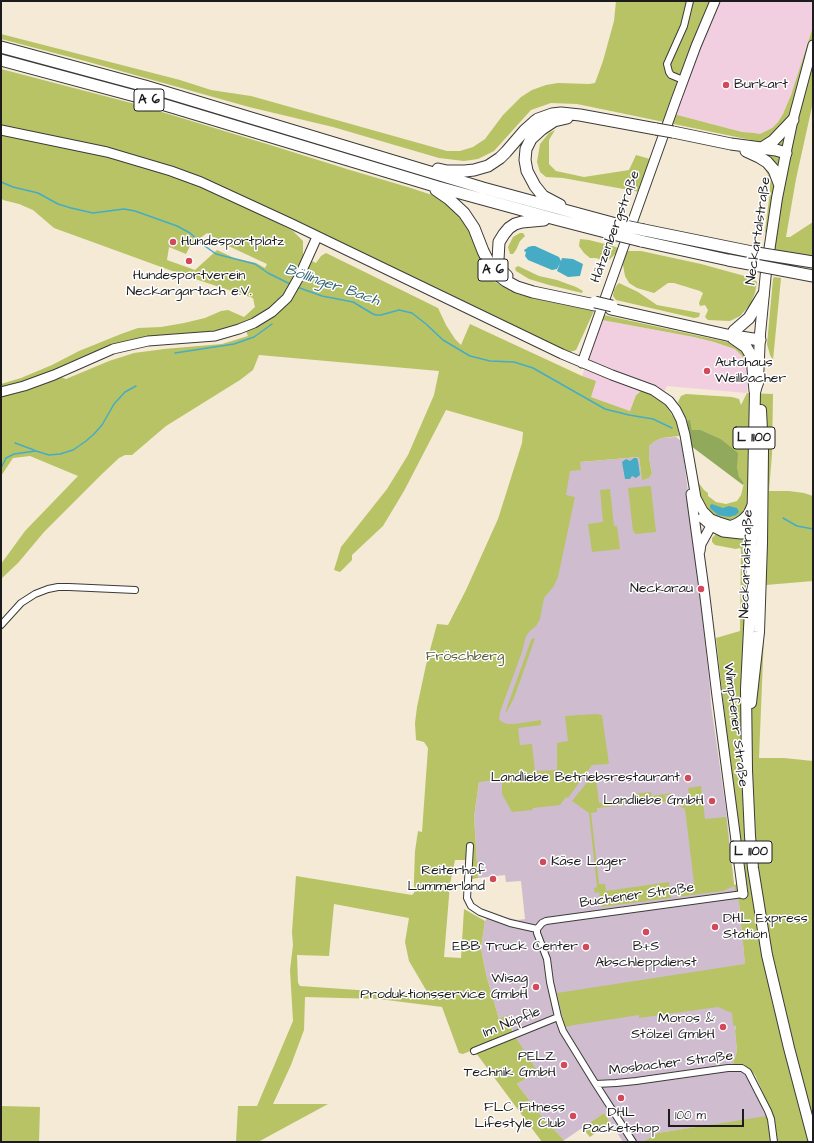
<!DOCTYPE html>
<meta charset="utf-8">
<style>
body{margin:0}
#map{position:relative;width:814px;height:1143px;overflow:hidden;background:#f4ead6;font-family:"Architects Daughter",sans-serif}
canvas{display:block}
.frame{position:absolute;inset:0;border:2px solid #1c1c1c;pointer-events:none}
.scale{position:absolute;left:668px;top:1109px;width:76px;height:18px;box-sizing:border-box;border:2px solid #1c1c1c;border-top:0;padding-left:5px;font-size:12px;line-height:14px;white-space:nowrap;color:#1c1c1c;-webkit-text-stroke:3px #fff;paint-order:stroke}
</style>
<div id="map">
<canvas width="814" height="1143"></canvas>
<div class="frame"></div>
<div class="scale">100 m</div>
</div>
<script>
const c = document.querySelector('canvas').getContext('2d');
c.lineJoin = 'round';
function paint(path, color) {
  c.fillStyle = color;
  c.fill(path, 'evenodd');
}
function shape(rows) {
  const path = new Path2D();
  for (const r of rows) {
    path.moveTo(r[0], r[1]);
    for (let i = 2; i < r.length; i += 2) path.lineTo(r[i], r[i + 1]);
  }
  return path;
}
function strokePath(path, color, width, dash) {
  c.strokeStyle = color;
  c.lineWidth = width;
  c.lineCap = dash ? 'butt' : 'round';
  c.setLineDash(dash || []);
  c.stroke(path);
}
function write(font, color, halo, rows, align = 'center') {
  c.font = font + ' "Architects Daughter",sans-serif';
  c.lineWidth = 3;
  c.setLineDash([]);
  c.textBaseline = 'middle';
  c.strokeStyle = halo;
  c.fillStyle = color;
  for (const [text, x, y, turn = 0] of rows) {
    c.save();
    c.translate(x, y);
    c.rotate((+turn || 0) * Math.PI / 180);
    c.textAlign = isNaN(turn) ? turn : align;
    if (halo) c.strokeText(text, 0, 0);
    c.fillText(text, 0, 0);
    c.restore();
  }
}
paint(shape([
 [711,1,813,1,813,27,791,95,783,114,778,122,772,128,760,134,742,132,666,112,687,55],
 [602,320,694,337,714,342,735,349,742,356,747,363,748,370,747,393,667,386,661,399,641,391,636,394,630,411,591,397,582,376]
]), '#f2cfe0');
paint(shape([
 [676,437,681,441,682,444,696,556,710,689,711,705,726,809,734,885,739,903,746,973,735,1030,737,1051,733,1064,749,1078,766,1117,658,1133,642,1142,623,1142,604,1113,563,1141,563,1139,543,1118,517,1084,536,1071,515,1036,507,1016,499,1019,486,974,481,948,485,921,491,913,509,918,518,920,525,919,521,881,506,882,505,875,478,878,474,817,479,782,487,744,570,471,580,462,639,457,642,479,649,478,652,474,649,457,649,446,655,441,662,438]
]), '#cfbdcf');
paint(shape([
 [616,1,711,1,687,55,666,112,742,132,754,133,760,134,772,128,778,122,783,114,791,95,813,27,813,102,796,179,786,237,790,237,813,222,813,257,765,249,767,238,765,231,770,192,770,183,768,175,764,167,756,162,747,158,751,140,577,104,551,103,531,110,494,151,478,159,464,161,439,158,333,127,249,107,85,61,1,39,1,34,180,80,211,90,251,96,447,151,460,151,473,147,485,139,503,115,521,97,532,90,546,85,558,83,589,84,595,83,603,61,614,21],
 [1,69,139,105,267,144,350,170,411,188,435,196,448,203,458,211,475,239,476,250,493,281,517,294,550,302,594,311,576,350,570,352,563,349,393,267,211,182,248,207,293,231,303,241,303,257,316,263,321,256,326,253,438,308,446,325,455,339,461,345,470,324,582,376,596,381,591,397,630,411,636,395,641,391,648,392,661,399,678,424,679,436,662,438,655,441,649,446,649,457,652,474,649,478,642,480,639,457,580,462,581,470,570,471,566,495,575,497,558,577,554,586,544,598,540,619,536,626,530,631,526,636,522,652,500,712,499,719,502,722,507,724,515,724,541,720,541,725,518,728,520,745,532,744,535,771,557,770,557,743,568,741,565,716,596,714,602,715,609,764,592,765,568,798,566,797,560,805,533,808,532,810,512,812,502,794,502,779,479,782,474,817,478,878,465,880,466,860,455,860,450,884,444,957,461,958,464,909,485,921,481,948,486,974,499,1019,507,1015,513,1033,463,1054,459,1053,442,1007,379,999,305,997,304,1030,291,1065,273,1104,328,1104,258,1142,236,1142,238,1106,257,1106,293,1021,290,970,293,945,292,932,296,876,412,895,414,893,414,879,415,851,418,831,422,832,428,748,424,742,416,740,415,723,417,707,426,665,437,624,448,625,466,590,498,519,522,443,523,432,446,410,404,491,383,526,352,555,352,560,340,572,334,570,341,547,387,489,408,455,434,395,439,371,259,355,253,370,240,380,166,426,132,455,125,455,119,458,102,474,44,532,18,563,1,579,1,564,25,531,78,476,30,456,13,458,1,476,1,396,27,390,61,377,66,379,109,361,134,353,164,349,222,344,248,336,246,331,227,329,196,333,149,336,123,342,99,351,41,376,3,387,1,387,1,384,21,378,52,365,79,351,121,334,138,328,161,327,184,323,205,318,221,311,228,310,244,317,255,307,253,298,186,276,54,228,33,210,19,204,3,200,1,198],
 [207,233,224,244,267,264,265,268,256,263,234,258,217,250,195,270,167,260,169,247,186,254,190,246],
 [334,904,409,918,405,942,409,961,429,995,300,986,298,983,297,955,329,956],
 [555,130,549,140,549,164,556,171,584,177,629,170,636,155,650,159,640,192,563,178,546,177,540,172,537,162,540,144,549,133],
 [520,233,523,233,525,236,520,241,516,250,513,254,510,254,508,247,513,237],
 [580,239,589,240,613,246,618,248,616,253,610,259,605,261,596,258,590,258,584,253,579,246],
 [627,251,641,251,701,264,752,278,757,282,755,293,750,305,740,316,730,321,708,320,705,317,708,310,705,305,700,306,699,303,703,293,700,291,674,283,668,283,654,293,637,288,629,283,625,276,623,265,624,257],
 [518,266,539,276,557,280,576,287,583,291,582,293,549,285,529,279,516,271,515,268],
 [774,277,781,278,773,360,770,355,767,344,773,279],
 [619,283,638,292,657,305,700,313,699,317,694,318,616,300,613,296,614,290,617,285],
 [604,315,727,342,738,348,746,357,745,360,742,356,735,349,714,342,694,337,602,320],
 [747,393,773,394,772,454,769,491,789,491,804,493,813,496,813,581,766,585,759,758,784,758,813,761,813,1142,642,1142,658,1133,773,1115,755,1075,744,1064,733,1064,737,1051,735,1031,736,1026,733,1025,732,1013,718,1007,639,1018,639,1015,574,1025,565,1027,557,993,745,964,739,903,734,886,723,891,677,897,676,894,694,883,685,809,676,804,690,803,688,788,701,786,705,819,726,817,734,885,746,882,742,843,737,818,732,780,716,638,740,631,741,549,739,548,736,549,715,545,712,542,712,538,715,535,721,535,720,520,707,510,708,509,701,498,698,482,704,490,708,493,708,496,716,502,726,504,737,501,741,495,744,483,739,478,737,466,737,453,721,439,701,430,692,430,690,421,687,421,678,402,681,396,686,394,732,397,739,399,741,405],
 [648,486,651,486,651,488,656,532,636,534,633,531,628,488],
 [610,489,614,526,617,526,620,549,592,552,588,524,603,522,600,490],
 [533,638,535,639,533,644,524,670,514,698,506,713,506,710,531,640],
 [593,778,596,779,599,803,631,798,631,794,651,792,652,796,671,793,671,795,665,795,666,802,661,802,661,801,597,808,597,812,591,813,599,884,605,884,606,891,669,882,671,898,601,907,599,892,595,893,594,888,597,887,589,813,572,801,589,780],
 [515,1036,537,1071,517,1084,543,1118,563,1139,564,1142,542,1142,476,1053],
 [1,1106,40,1107,39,1142,1,1142],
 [604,1113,610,1122,590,1137,582,1128]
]), '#b7c365');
paint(shape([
 [690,420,692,430,701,430,721,439,738,453,737,466,739,477,744,483,743,485,691,446,687,421]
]), '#91a95a');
paint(shape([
 [532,246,535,246,559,257,561,261,562,258,573,259,583,264,580,276,568,277,557,271,560,263,557,269,552,270,528,260,525,256,526,252,524,251,525,249,526,249,528,247],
 [634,458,637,458,638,461,640,475,636,478,632,476,630,479,625,479,622,462,626,459,630,461],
 [712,504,723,508,729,506,737,508,739,512,736,515,729,517,718,515,710,508,710,505]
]), '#46acc6');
strokePath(shape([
 [1,182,13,187,38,193,58,204,71,208,93,213,124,209,135,211,177,226,190,233,202,244,216,254,255,264,268,273,290,284],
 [297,287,322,296,353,302,373,314,376,315,381,315,399,310,412,313,426,324,443,340,470,356,490,361,514,362,533,368,605,409,629,415,653,419,672,428],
 [175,353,234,344,254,337,272,324],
 [15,443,34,450],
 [1,468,6,458,14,454,36,451,49,455,60,454,73,450,86,441,94,434,102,425,114,404,125,392,136,386],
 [783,518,797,526,813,529]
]), '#46acc6', 1.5);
const street = shape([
 [683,80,671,75,669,72,667,64,684,26,690,1],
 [1,625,21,603,35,594,48,589,58,587,69,587,135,590],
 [470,846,467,898,471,906,480,912,510,923,537,929],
 [537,929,537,933,547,959,550,982,558,1017,563,1031,595,1083,633,1142],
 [537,929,542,923,546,921,743,894],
 [474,1051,558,1017],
 [596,1084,616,1083,636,1081,728,1068,742,1068,748,1072,768,1111,771,1119,774,1142]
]);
const secondary = shape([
 [1,130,107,152,171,171,201,182,290,223,562,354,612,375,653,390,669,401,676,410,681,420,685,435,696,498,703,511,711,519,719,522,738,528,752,528,758,530],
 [786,153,793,120,813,45],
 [582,363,676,100,696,46,715,1],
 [1,392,24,386,54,375,113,349,126,346,148,341,215,336,239,329,254,323,272,312,287,298,299,277,317,237],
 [691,494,704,589,717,696,743,894],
 [702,518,711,526,723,532,741,534,755,533],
 [730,526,737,523,743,519,748,514,753,503],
 [700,551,701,544,711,526,711,520]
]);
const primary = shape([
 [758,380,760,334,766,272,777,198,786,153],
 [758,383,755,391,751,589,746,689,747,770,750,836,753,868,767,955,789,1048,813,1139],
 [751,703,759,632,762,543,763,451,761,410]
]);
const highway = shape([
 [1,47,145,86,483,188,616,224],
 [1,60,135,96,438,187,555,219,613,234],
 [673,132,731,144,776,150,786,153],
 [762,148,773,141,793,120],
 [746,151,759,157,767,162,774,170,779,183],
 [438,169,447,171,465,171,474,170,488,166,500,158,506,152,525,130,534,122,538,119,552,114,561,113,580,115,656,129],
 [436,190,449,199,464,213,474,228,483,251,490,265,498,275,506,281,517,287,533,292,595,305],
 [560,205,543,196,535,186,527,171,525,160,526,149,531,139,542,129,554,121,567,118],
 [644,230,757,253],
 [641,241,728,260,755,265],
 [507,276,501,270,498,260,499,242,504,234,509,228,515,224,522,222,544,220],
 [611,309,727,335,760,340],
 [734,331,749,318,763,295],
 [733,338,746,347,752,357,755,391]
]);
strokePath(street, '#3c3b38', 8);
strokePath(secondary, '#3c3b38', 11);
strokePath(primary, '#3c3b38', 12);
strokePath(highway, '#3c3b38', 13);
strokePath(street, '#fff', 6);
strokePath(secondary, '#fff', 9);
strokePath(primary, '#fff', 10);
strokePath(highway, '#fff', 11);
const highwayBridge = shape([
 [656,129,673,132],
 [616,224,644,230],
 [613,234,641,241],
 [757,253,813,262],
 [755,265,813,276],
 [595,302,612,306]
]);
strokePath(highwayBridge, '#3c3b38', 13, []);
strokePath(highwayBridge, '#fff', 11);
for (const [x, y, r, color] of [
 [726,85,4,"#d1495b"],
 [173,242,4,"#d1495b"],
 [189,261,4,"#d1495b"],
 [707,371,4,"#d1495b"],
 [701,589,4,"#d1495b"],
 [688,778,4,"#d1495b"],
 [712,801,4,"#d1495b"],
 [543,862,4,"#d1495b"],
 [493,879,4,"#d1495b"],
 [715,927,4,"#d1495b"],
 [646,932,4,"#d1495b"],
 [586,947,4,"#d1495b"],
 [536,987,4,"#d1495b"],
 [723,1027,4,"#d1495b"],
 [564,1065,4,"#d1495b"],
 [621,1098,4,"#d1495b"],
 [573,1116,4,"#d1495b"]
]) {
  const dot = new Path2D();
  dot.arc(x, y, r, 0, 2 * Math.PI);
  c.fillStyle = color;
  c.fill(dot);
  strokePath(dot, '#fff', 1.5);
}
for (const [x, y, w] of [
 [149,100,30],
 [493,270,30],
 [754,438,42],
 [751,852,42]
]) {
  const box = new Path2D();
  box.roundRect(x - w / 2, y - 11, w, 22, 3);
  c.fillStyle = '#fff';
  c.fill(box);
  strokePath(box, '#1c1c1c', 1);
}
write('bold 13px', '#1c1c1c', null, [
 ["A 6",149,100],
 ["A 6",493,270],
 ["L 1100",754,438],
 ["L 1100",751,852]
]);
write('14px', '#1c1c1c', '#fff', [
 ["Burkart",734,85,"left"],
 ["Hundesportplatz",181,242,"left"],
 ["Hundesportverein",189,276,"center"],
 ["Neckargartach e.V.",189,292,"center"],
 ["Autohaus",715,363,"left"],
 ["Weilbacher",715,379,"left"],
 ["Neckarau",693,589],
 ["Landliebe Betriebsrestaurant",680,778],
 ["Landliebe GmbH",704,801],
 ["Käse Lager",551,862,"left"],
 ["Reiterhof",485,871],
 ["Lummerland",485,887],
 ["DHL Express",723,919,"left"],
 ["Station",723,935,"left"],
 ["EBB Truck Center",578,947],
 ["B+S",646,947,"center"],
 ["Abschleppdienst",646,963,"center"],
 ["Wisag",528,979],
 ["Produktionsservice GmbH",528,995],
 ["Moros &",715,1019],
 ["Stölzel GmbH",715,1035],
 ["PELZ",556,1057],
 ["Technik GmbH",556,1073],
 ["FLC Fitness",565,1108],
 ["Lifestyle Club",565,1124],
 ["DHL",621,1113,"center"],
 ["Packetshop",621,1129,"center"]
], 'right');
write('14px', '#1c1c1c', '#fff', [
 ["Hätzenbergstraße",616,227,-70],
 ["Neckartalstraße",759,231,-82],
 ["Neckartalstraße",747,564,-88],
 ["Wimpfener Straße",735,725,83],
 ["Buchener Straße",637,896,-8],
 ["Im Näpfle",512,1023,-22],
 ["Mosbacher Straße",671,1064,-7]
]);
write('14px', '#5a5f39', '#fff', [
 ["Fröschberg",465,657]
]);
write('italic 15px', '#316471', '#fff', [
 ["Böllinger Bach",332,286,19]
]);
</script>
